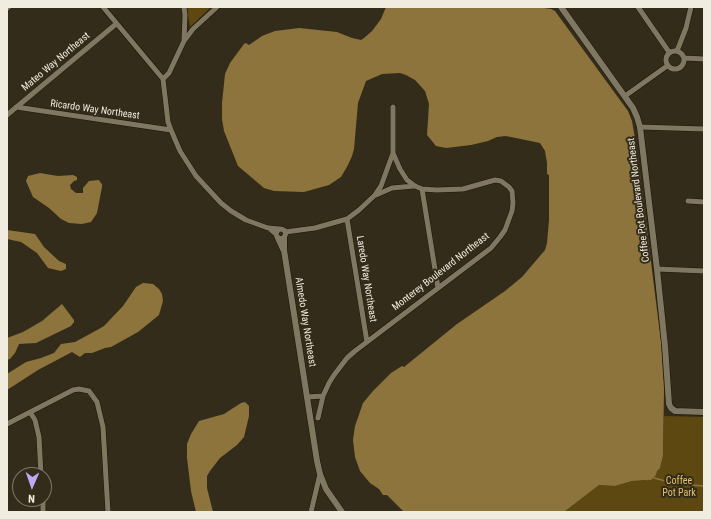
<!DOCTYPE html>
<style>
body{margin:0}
#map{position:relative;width:711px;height:519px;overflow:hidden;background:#342c1a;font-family:"Roboto Condensed",sans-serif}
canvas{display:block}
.frame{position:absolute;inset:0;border:8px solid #f1ece0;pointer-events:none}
.north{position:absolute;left:12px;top:467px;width:40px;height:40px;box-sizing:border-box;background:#342c1a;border:1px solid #807969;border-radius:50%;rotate:182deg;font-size:11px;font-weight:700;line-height:16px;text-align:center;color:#f1ece0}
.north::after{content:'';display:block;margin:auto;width:14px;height:18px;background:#bea9f5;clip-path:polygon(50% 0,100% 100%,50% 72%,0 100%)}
</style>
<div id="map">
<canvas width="711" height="519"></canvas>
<div class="frame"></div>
<div class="north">N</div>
</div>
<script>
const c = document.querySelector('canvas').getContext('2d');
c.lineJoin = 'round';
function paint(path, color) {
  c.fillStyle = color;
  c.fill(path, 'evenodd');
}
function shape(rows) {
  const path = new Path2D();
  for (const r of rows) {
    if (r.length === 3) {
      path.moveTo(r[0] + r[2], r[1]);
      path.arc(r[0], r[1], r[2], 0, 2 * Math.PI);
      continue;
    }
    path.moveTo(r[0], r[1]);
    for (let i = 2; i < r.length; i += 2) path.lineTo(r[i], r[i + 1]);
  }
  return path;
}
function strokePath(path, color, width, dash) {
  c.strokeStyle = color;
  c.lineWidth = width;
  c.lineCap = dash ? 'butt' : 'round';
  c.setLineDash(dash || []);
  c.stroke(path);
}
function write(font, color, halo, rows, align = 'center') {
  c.font = font + ' "Roboto Condensed",sans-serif';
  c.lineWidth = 4;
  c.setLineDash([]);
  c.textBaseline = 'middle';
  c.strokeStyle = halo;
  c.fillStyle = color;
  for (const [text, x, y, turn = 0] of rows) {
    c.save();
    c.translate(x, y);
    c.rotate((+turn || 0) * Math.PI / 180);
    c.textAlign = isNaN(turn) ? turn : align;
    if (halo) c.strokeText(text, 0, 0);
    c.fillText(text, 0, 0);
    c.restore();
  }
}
paint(shape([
 [187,7,211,7,190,27],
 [664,416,704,417,704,512,564,512,599,485,615,486,632,481,644,481,656,475,657,471,661,465,663,456]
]), '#5d4812');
paint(shape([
 [386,7,537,7,551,9,555,11,628,111,632,121,637,150,661,342,664,389,663,456,660,468,657,471,656,475,651,480,632,481,615,486,599,485,564,512,404,512,387,495,383,495,379,489,370,483,360,471,355,457,353,440,355,426,363,403,373,391,391,373,402,366,404,367,457,324,505,291,522,277,545,250,547,243,549,220,549,175,548,175,547,173,547,163,545,151,540,143,506,136,497,137,488,141,471,145,446,148,436,146,427,135,429,104,425,91,415,80,406,75,400,73,382,74,366,81,358,103,354,149,352,156,348,165,341,177,329,185,304,192,274,191,264,188,238,166,224,131,222,119,222,103,225,74,230,63,244,44,246,43,249,45,262,36,275,31,299,28,337,32,352,38,361,40,364,38,372,31,381,19],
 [40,173,58,176,73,175,77,177,77,180,74,181,70,185,71,189,76,193,83,193,83,188,89,181,99,180,100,182,102,184,102,187,97,213,91,222,82,224,69,223,61,219,49,208,33,197,26,181,28,176],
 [7,230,35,234,44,247,59,261,66,264,66,269,61,271,48,268,37,253,21,242,7,239],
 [143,283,153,284,159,289,162,294,163,301,159,315,138,332,111,347,105,348,92,353,85,353,80,357,72,352,38,370,7,390,7,374,26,362,41,358,54,353,61,344,75,342,99,329,104,326,123,306,136,287],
 [62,304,74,320,74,322,71,326,36,343,19,344,15,353,10,359,7,360,7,338,23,332,42,321],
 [245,402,249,406,249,416,244,437,237,445,220,458,210,471,207,476,207,488,213,512,196,512,191,491,187,458,187,444,191,434,199,421,224,414,241,403]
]), '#8c743c');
strokePath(shape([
 [654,478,677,484,704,486]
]), '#8c743c', 1.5);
const minor = shape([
 [103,7,163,79,168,122,171,130,180,151,196,176,221,203,231,211,246,220,268,228,280,229],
 [184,7,185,15,184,41],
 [638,7,669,52],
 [675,60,9],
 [677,51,686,28,691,7],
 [684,58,704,59],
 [163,79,169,73,184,41,193,29,217,7],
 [625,96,667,66],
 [16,107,171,130],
 [7,115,116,24],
 [640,127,704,129],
 [422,189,438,288],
 [376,195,392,188,414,186],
 [688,201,704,202],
 [347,219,367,342],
 [269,228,276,234,277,237,280,239,284,238,286,233,284,230,281,229,278,230,276,234],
 [285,232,315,228,347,219,359,210,375,195,381,186,393,153,393,107],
 [657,269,704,271],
 [307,397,323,396],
 [30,412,35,420,39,437,41,475],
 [318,418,323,396,329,383,334,375,347,358,355,351,491,248,500,237,505,230,512,211,513,203,512,191,509,187,501,181,495,180,463,189,437,190,422,189,415,186,407,180,400,169,393,153],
 [7,424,73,390,79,389,89,391,97,402,103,427,108,512],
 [43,499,43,512],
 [311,512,320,474]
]);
const tertiary = shape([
 [561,7,633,108,637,117,640,127,657,269,665,346,669,404,671,408,675,411,704,412],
 [7,8,8,7],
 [278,238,283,249],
 [284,238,284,250,317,461,320,474,326,489,342,512]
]);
strokePath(minor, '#1c1404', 6);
strokePath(tertiary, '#1c1404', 7);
strokePath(minor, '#807762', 5);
strokePath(tertiary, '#807762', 6);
write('10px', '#f1ece0', '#342c1a', [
 ["Mateo Way Northeast",56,62,-40],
 ["Ricardo Way Northeast",95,110,8],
 ["Coffee Pot Boulevard Northeast",639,200,-97],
 ["Monterey Boulevard Northeast",441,272,-38],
 ["Laredo Way Northeast",366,279,81],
 ["Almedo Way Northeast",305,322,81]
]);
write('10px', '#e5c16d', '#342c1a', [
 ["Coffee",679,481],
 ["Pot Park",679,493]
]);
</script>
